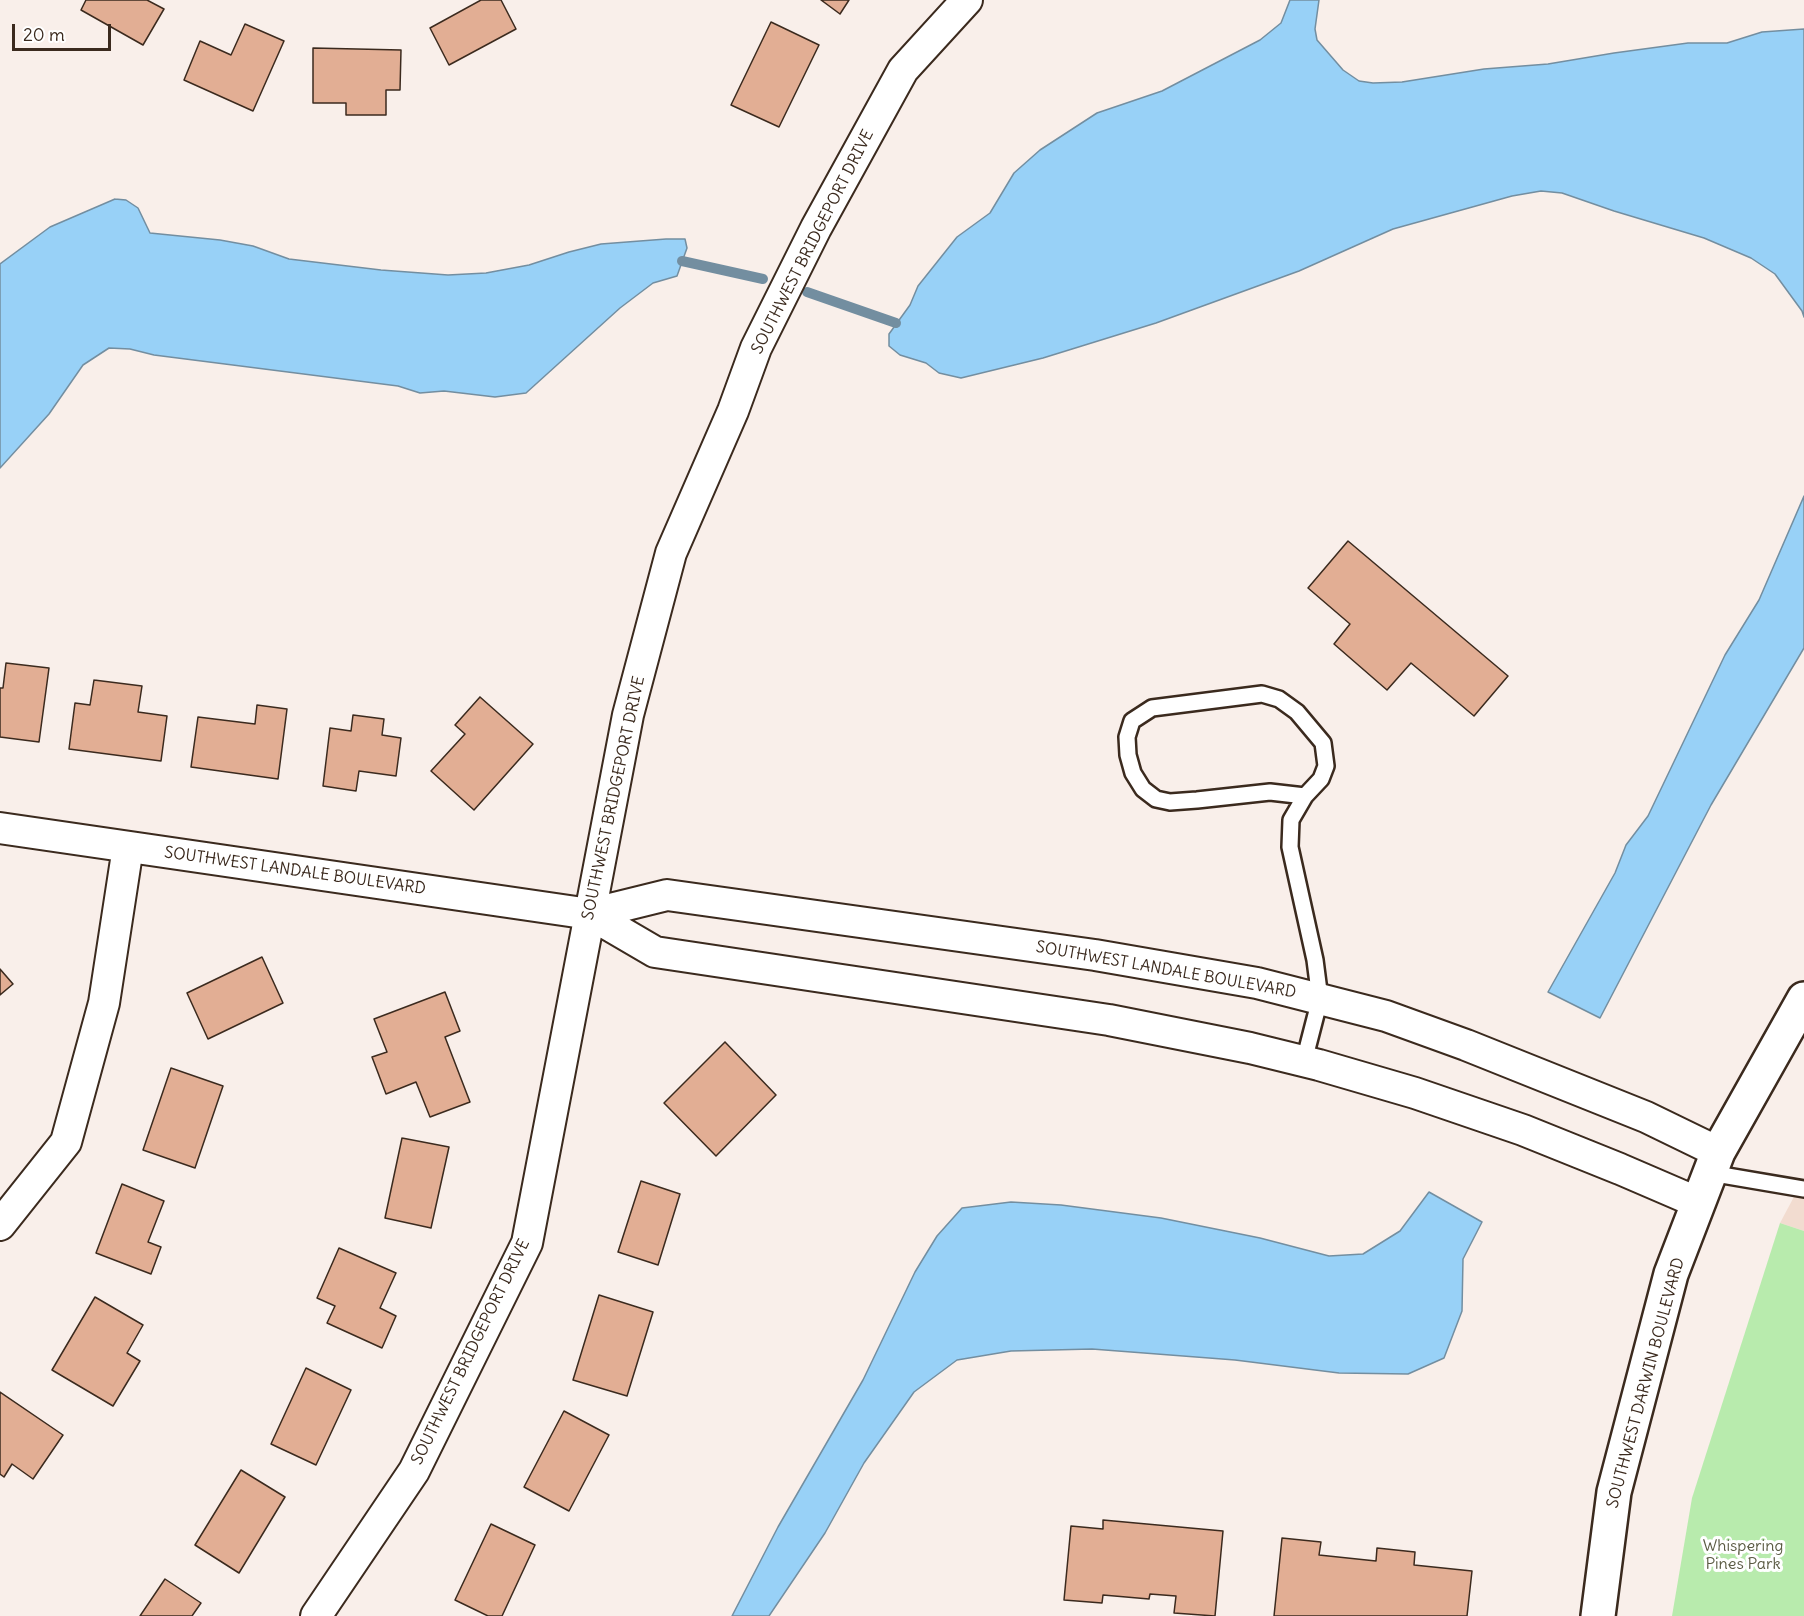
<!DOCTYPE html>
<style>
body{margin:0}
#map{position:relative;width:1804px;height:1616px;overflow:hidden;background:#f9efea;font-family:Delius,sans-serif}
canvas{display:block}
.scale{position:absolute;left:12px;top:24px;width:99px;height:27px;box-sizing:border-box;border:3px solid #3b2a1e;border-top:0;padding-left:8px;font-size:18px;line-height:21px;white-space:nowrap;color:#3b2a1e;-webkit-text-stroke:4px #fff;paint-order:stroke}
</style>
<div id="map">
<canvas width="1804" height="1616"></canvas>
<div class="scale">20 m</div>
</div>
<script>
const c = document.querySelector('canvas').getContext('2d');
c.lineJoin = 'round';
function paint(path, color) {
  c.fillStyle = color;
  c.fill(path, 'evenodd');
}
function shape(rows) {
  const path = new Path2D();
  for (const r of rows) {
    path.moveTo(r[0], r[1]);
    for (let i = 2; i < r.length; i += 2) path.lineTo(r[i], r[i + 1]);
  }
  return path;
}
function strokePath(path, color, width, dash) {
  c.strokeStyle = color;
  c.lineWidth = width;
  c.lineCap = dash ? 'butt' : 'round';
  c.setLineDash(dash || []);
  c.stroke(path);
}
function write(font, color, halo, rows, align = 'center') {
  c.font = font + ' Delius,sans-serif';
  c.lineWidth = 6;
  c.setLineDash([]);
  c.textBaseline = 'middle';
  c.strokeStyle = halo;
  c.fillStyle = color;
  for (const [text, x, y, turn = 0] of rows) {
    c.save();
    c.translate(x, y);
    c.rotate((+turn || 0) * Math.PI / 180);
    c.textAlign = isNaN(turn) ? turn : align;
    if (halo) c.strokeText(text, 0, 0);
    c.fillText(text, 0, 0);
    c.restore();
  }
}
paint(shape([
 [1804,1178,1804,1231,1780,1223]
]), '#f2dcd0');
paint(shape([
 [1780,1223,1804,1231,1804,1616,1672,1616,1692,1498]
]), '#b8ebad');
const water = shape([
 [1290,0,1319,0,1315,29,1317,40,1343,70,1359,81,1373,83,1402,82,1484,69,1548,64,1614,53,1688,43,1727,43,1762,32,1804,29,1804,317,1802,311,1775,274,1751,258,1704,238,1614,211,1562,193,1541,191,1512,196,1393,229,1299,271,1156,323,1043,358,961,378,939,373,926,363,900,355,889,346,889,334,910,305,918,286,957,237,990,213,1014,173,1040,150,1097,113,1162,91,1260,40,1281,23,1290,0],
 [115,199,126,200,138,208,150,233,220,240,253,246,289,259,381,270,448,275,486,273,529,265,569,252,601,244,666,239,685,239,687,248,677,276,653,283,620,308,526,393,495,397,444,391,420,393,398,386,154,355,130,349,109,348,83,365,49,414,0,468,0,264,50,227,115,199],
 [1804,496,1804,648,1711,805,1600,1018,1548,992,1615,873,1626,845,1648,816,1725,655,1759,600,1804,496],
 [1429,1192,1482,1222,1463,1259,1462,1311,1444,1358,1408,1374,1339,1373,1235,1360,1092,1349,1011,1351,957,1360,914,1392,864,1463,825,1533,769,1616,732,1616,778,1527,863,1380,915,1272,937,1236,962,1208,1011,1202,1061,1205,1161,1218,1260,1238,1329,1256,1363,1254,1400,1231,1429,1192]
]);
paint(water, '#98d1f7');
strokePath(water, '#738ea0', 1.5);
strokePath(shape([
 [682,261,763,279],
 [807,292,896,323]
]), '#738ea0', 10);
const building = shape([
 [86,0,147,0,164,9,143,45,81,10,86,0],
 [481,0,501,0,516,29,449,65,430,28,481,0],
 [821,0,849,0,840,14,821,0],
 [771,22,819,45,779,127,731,105,771,22],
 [245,24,284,41,253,111,184,80,200,41,231,55,245,24],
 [313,48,401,50,400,90,386,90,386,115,346,115,346,103,313,103,313,48],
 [1348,541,1508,676,1474,716,1411,663,1387,690,1334,644,1350,624,1308,588,1348,541],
 [6,663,49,668,39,742,0,737,0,688,3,688,6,663],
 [94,680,142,686,138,712,167,716,161,761,69,749,75,703,90,705,94,680],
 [480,697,533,744,474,810,431,771,465,734,455,725,480,697],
 [257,705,287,709,278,779,191,767,198,717,255,724,257,705],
 [353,715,384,719,382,735,401,738,396,776,359,771,356,791,323,786,330,728,351,731,353,715],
 [262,957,283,1003,208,1039,187,993,262,957],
 [0,969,13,984,0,995,0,969],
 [445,992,460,1031,445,1037,470,1102,430,1117,416,1082,386,1094,372,1057,387,1052,374,1019,445,992],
 [725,1042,776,1095,716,1156,664,1103,725,1042],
 [171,1068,223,1086,195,1168,143,1150,171,1068],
 [402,1138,449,1147,431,1228,385,1218,402,1138],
 [641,1181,680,1194,658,1265,618,1252,641,1181],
 [122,1184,164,1201,148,1242,161,1247,151,1274,96,1253,122,1184],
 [339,1248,396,1273,380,1308,396,1316,382,1348,327,1323,335,1306,317,1298,339,1248],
 [599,1295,653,1312,627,1396,573,1380,599,1295],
 [95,1297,143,1325,127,1353,140,1361,113,1406,52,1370,95,1297],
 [306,1368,351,1390,316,1465,271,1444,306,1368],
 [0,1392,63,1435,33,1479,12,1464,4,1477,0,1474,0,1392],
 [564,1411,609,1435,569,1511,524,1487,564,1411],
 [241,1470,285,1497,239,1573,195,1545,241,1470],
 [1103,1520,1223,1531,1215,1616,1174,1613,1176,1596,1150,1594,1149,1599,1103,1595,1102,1603,1064,1600,1071,1526,1103,1529,1103,1520],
 [491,1524,535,1545,502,1616,488,1616,455,1600,491,1524],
 [1282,1538,1321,1542,1319,1555,1376,1561,1377,1548,1415,1552,1414,1565,1472,1571,1467,1616,1274,1616,1282,1538],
 [165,1579,201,1603,192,1616,140,1616,165,1579]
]);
paint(building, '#e2ae94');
strokePath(building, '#3b2a1e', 1.5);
const service = shape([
 [1304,1061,1320,999,1315,960,1290,847,1291,820,1305,796,1321,779,1326,766,1323,743,1297,712,1279,699,1262,694,1152,708,1132,721,1127,737,1128,755,1133,773,1143,789,1156,799,1170,802,1197,800,1270,792,1305,796],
 [1710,1173,1804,1189]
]);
const minor = shape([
 [0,828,590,914,667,895,1095,955,1257,983,1386,1016,1466,1045,1646,1117,1718,1152],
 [590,914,655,952,1109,1020,1250,1048,1319,1065,1415,1093,1523,1130,1620,1169,1699,1203],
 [0,1225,66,1142,104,1003,128,847],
 [316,1616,414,1471,527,1243,628,715,671,553,733,411,756,348,816,228,903,70,967,0]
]);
const tertiary = shape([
 [1598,1616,1614,1492,1671,1274,1718,1152,1804,999]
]);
strokePath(service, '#3b2a1e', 20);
strokePath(minor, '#3b2a1e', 34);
strokePath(tertiary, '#3b2a1e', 38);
strokePath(service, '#fff', 15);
strokePath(minor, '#fff', 30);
strokePath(tertiary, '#fff', 33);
write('16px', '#3b2a1e', '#fff', [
 ["SOUTHWEST BRIDGEPORT DRIVE",813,242,-63],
 ["SOUTHWEST BRIDGEPORT DRIVE",614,798,-78],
 ["SOUTHWEST LANDALE BOULEVARD",295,871,8],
 ["SOUTHWEST LANDALE BOULEVARD",1166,970,10],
 ["SOUTHWEST BRIDGEPORT DRIVE",471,1352,-64],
 ["SOUTHWEST DARWIN BOULEVARD",1646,1383,-75]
]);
write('16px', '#5a5a42', '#fff', [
 ["Whispering",1743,1546],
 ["Pines Park",1743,1564]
]);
</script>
